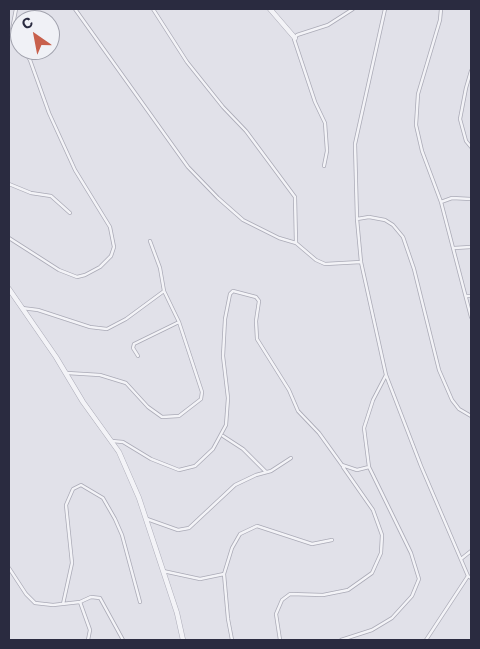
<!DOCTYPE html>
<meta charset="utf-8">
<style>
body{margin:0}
#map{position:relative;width:480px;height:649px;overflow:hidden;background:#e1e1e9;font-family:Inter,sans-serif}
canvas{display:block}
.frame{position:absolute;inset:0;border:10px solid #2a2b40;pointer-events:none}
.north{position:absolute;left:10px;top:10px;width:50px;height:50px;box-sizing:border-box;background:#f0f1f6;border:1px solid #a1a2ad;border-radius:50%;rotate:327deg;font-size:14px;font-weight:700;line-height:20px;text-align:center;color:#2a2b40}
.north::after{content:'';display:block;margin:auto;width:18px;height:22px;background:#c8604c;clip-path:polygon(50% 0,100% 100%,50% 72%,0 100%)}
</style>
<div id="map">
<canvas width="480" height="649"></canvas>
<div class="frame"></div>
<div class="north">С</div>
</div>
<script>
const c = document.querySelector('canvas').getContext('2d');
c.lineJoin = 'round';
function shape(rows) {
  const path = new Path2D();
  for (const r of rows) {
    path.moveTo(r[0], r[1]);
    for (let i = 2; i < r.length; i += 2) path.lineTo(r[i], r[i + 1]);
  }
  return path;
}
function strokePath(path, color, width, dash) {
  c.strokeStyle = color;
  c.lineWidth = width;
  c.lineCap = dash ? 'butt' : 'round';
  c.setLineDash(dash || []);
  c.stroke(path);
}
const lane = shape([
 [16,9,11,35,20,45],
 [75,9,188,167,218,198,243,220,279,238,296,243],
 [153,9,187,62,223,107,246,131,295,197,296,243,316,260,325,264,361,262],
 [385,9,355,144,357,219,361,262,386,375,421,466,468,576,471,578],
 [441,9,440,20,418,94,416,125,422,151,441,202,471,317],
 [471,71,466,88,460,119,466,141,471,147],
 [324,166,327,151,325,123,315,102,294,39,297,35,328,25,353,9],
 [9,184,31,193,51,196,70,213],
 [441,202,452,198,471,199],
 [357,219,369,217,385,220,393,225,403,237,414,269,439,370,452,400,459,409,471,416],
 [9,238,59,270,77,277,85,275,100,267,111,256,114,247,110,227,75,170,49,113,30,60,24,50],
 [454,248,471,247],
 [466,296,471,296],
 [22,308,38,310,90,327,107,329,126,319,164,291],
 [138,356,133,348,134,344,179,322],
 [67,373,100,375,126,383,148,407,162,417,179,416,201,399,202,392,179,322,164,291,160,268,150,241],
 [223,436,243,449,266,472],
 [112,441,123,442,151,459,179,470,195,466,213,449,226,425,228,398,223,356,225,319,230,294,233,291,256,297,259,301,256,321,257,339,289,390,298,411,319,433,342,465,357,470,369,467,364,428,373,400,386,375],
 [147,519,178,530,189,528,235,485,256,475,271,471,291,458],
 [461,559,471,551],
 [9,568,26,594,35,603,53,605,80,602,91,597,100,598,123,640],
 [163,571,200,579,224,574],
 [80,602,90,630,88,640],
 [63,604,72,563,66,505,73,489,81,485,103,498,115,519,122,535,140,602],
 [232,640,228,619,224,574,232,548,240,534,257,526,312,544,332,540],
 [280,640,276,614,282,600,290,594,323,595,348,590,372,573,381,553,382,535,373,510,343,467],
 [341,640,372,630,392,618,412,596,419,579,411,553,369,467],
 [426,640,468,576]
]);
const street = shape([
 [270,9,295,38],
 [9,289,56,357,83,402,119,452,139,498,177,613,183,640]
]);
strokePath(lane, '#aaaab6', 4);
strokePath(street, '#aaaab6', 5.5);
strokePath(lane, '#f3f3f7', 2.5);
strokePath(street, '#f3f3f7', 4.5);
</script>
